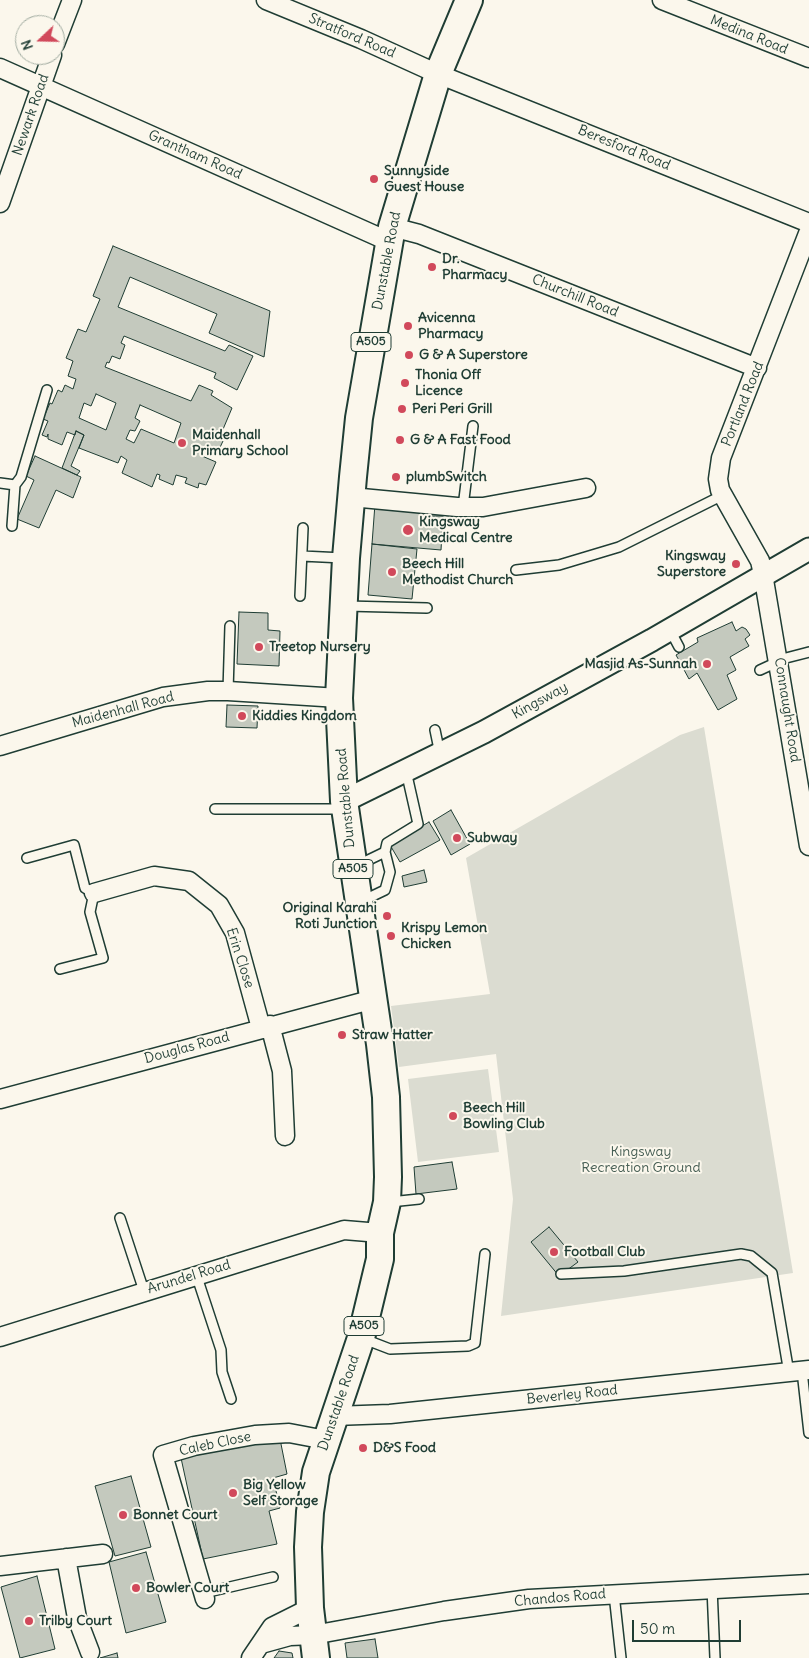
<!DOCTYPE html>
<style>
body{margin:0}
#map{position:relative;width:809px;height:1658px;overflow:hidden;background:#fbf7ec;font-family:Delius,sans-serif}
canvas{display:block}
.north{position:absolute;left:15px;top:15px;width:50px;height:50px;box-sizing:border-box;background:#fbf7ec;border:1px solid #a3ada2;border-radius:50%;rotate:249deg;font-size:14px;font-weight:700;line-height:20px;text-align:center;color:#1f3d34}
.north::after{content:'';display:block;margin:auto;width:18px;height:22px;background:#d1495b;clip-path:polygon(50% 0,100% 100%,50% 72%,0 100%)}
.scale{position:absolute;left:632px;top:1620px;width:109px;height:22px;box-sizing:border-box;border:2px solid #1f3d34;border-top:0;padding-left:6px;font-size:15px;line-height:18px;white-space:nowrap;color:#1f3d34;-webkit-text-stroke:4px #fbf7ec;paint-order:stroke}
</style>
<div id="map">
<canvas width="809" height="1658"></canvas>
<div class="north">N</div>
<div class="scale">50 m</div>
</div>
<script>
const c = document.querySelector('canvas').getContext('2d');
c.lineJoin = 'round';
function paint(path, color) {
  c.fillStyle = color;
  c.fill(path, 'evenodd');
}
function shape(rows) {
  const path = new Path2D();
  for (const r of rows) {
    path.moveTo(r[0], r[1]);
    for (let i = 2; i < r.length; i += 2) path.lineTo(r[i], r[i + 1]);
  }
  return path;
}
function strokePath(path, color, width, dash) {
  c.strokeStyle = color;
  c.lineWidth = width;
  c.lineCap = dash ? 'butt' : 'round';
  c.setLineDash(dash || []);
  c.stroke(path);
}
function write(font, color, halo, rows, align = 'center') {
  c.font = font + ' Delius,sans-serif';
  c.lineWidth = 4;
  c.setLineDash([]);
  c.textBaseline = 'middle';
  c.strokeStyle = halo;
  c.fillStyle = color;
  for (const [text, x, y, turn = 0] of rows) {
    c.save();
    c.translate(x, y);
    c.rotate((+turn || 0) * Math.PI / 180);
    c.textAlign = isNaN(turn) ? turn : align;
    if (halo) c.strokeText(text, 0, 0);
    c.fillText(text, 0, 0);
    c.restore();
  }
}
paint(shape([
 [704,727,793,1273,501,1316,513,1199,496,1054,399,1067,391,1006,490,994,466,858,680,735],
 [488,1069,499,1152,418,1162,408,1079]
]), '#dbdcd1');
const building = shape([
 [113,246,270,311,264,357,209,333,217,314,130,277,118,307,225,351,229,345,253,356,237,390,214,378,216,373,124,336,121,343,125,345,120,359,112,356,109,363,107,362,105,367,191,401,199,385,213,391,211,395,232,408,221,434,216,431,214,434,223,441,216,456,203,451,202,456,216,462,206,485,199,483,198,488,185,483,187,478,176,475,173,485,159,479,160,475,157,474,152,487,122,473,127,460,121,456,118,463,79,448,84,435,76,431,75,435,67,432,62,445,48,439,48,434,47,437,42,435,48,421,43,419,50,403,52,404,58,390,62,392,65,385,73,389,76,379,68,376,73,361,66,358,78,329,86,332,100,299,93,296,113,246],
 [96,394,116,403,106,430,79,418,84,403,91,406,96,394],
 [140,405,181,423,174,443,141,429,134,443,126,439,130,430,135,431,140,421,135,418,140,405],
 [76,431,84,435,71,466,80,471,77,475,62,468,76,431],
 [35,456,81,477,73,498,56,490,39,528,17,519,34,480,26,476,35,456],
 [375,504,432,508,431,516,443,516,441,550,372,544,375,504],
 [372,544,417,549,412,599,368,595,372,544],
 [239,612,268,613,268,630,280,631,279,666,237,664,239,612],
 [732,622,736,631,742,627,746,629,750,635,745,639,749,646,730,657,736,670,727,675,737,699,718,710,697,673,689,679,676,655,698,642,697,638,732,622],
 [227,705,258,706,257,728,226,727,227,705],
 [451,810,470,844,451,855,433,821,451,810],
 [429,822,440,840,400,862,390,845,429,822],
 [424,870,427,882,404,887,402,876,424,870],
 [452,1162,457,1189,416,1194,414,1167,452,1162],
 [549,1227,578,1262,559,1276,531,1242,549,1227],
 [280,1439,287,1474,273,1478,280,1508,269,1511,277,1544,203,1559,181,1458,280,1439],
 [131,1476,151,1547,115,1556,95,1486,131,1476],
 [146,1552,166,1622,126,1633,109,1562,146,1552],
 [37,1576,55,1649,20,1658,1,1587,37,1576],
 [375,1639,378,1658,347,1658,345,1643,375,1639],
 [279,1651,292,1653,293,1658,274,1658,279,1651],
 [117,1653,118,1658,100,1658,117,1653]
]);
paint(building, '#c4c9be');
strokePath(building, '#1f3d34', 1);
const service = shape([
 [0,483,15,485,21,477,47,390],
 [463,507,473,426],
 [12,526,15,485],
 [302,556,343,558],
 [516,570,559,565,619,547,723,495],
 [300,596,303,528],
 [346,606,427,608],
 [670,630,679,647],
 [760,670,786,658,809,652],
 [228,691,230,626],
 [435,730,440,754],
 [215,809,342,809],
 [27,858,74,845,85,888,94,893,90,912,103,958,60,969],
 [356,866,385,852,387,843,418,824,406,771],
 [362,901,385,890,390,872,385,852],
 [390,1202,419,1199],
 [120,1218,144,1291],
 [196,1274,221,1350,222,1372,231,1399],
 [561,1274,624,1271,741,1254,751,1256,772,1273,789,1373],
 [364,1339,390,1349,468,1346,475,1343,485,1254],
 [802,1371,809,1433],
 [712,1588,715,1658],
 [204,1593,273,1577],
 [614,1594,621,1658]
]);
const minor = shape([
 [266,0,361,39,438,74,809,223],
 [662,0,809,58],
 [55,44,72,0],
 [0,68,390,242],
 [0,203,52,55],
 [392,227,419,234,757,368],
 [809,231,721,458,718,479,720,490,760,561,763,574,809,846],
 [351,497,457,507,483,507,586,488],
 [0,746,163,697,208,691,228,691,339,698],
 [94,893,154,876,189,881,219,905,235,933,261,1028],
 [270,1025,282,1071,285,1136],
 [0,1099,374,999],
 [0,1337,344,1230,380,1233],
 [334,1416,390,1414,809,1370],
 [66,1558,77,1618,90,1652],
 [0,1566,103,1554],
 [205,1599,163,1455,194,1446,255,1435,289,1433,326,1440],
 [261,1644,290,1636,313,1635,444,1611,529,1599,809,1584],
 [251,1658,272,1627,310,1608]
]);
const tertiary = shape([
 [344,801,484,732,652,640,809,549]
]);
const primary = shape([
 [316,1658,310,1608,308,1547,310,1512,316,1472,361,1338,380,1259,380,1233,387,1202,388,1177,386,1097,380,1044,344,801,339,698,346,558,353,477,359,418,392,227,438,74,469,0]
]);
strokePath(service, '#1f3d34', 12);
strokePath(minor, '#1f3d34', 21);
strokePath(tertiary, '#1f3d34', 25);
strokePath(primary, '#1f3d34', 30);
strokePath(service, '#fbf7ec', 9);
strokePath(minor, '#fbf7ec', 18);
strokePath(tertiary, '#fbf7ec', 21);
strokePath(primary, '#fbf7ec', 26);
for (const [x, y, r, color] of [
 [374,179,5,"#d1495b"],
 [432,267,5,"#d1495b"],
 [408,326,5,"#d1495b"],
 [409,355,5,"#d1495b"],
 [405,383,5,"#d1495b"],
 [402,409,5,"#d1495b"],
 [400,440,5,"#d1495b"],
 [182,443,5,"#d1495b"],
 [396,477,5,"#d1495b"],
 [408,530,6,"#d1495b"],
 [736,564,5,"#d1495b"],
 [392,572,5,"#d1495b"],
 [259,647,5,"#d1495b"],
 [707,664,5,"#d1495b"],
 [242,716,5,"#d1495b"],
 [457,838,5,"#d1495b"],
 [387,916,5,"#d1495b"],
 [391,936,5,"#d1495b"],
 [342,1035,5,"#d1495b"],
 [453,1116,5,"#d1495b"],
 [554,1252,5,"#d1495b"],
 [363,1448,5,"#d1495b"],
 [233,1493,5,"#d1495b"],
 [123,1515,5,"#d1495b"],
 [136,1588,5,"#d1495b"],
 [29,1621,5,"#d1495b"]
]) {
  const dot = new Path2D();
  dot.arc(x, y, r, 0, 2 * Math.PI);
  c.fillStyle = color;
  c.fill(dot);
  strokePath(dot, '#fbf7ec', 2);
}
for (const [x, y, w] of [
 [371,342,40],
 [353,869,40],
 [364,1326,40]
]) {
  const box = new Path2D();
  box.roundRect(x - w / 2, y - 9.5, w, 19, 4);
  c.fillStyle = '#fbf7ec';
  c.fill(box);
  strokePath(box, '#1f3d34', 1);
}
write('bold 12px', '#1f3d34', null, [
 ["A505",371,342],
 ["A505",353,869],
 ["A505",364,1326]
]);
write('14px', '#1f3d34', '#fbf7ec', [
 ["Medina Road",749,35,22],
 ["Stratford Road",352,36,23],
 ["Newark Road",31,115,-71],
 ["Beresford Road",624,148,22],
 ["Grantham Road",195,155,24],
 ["Dunstable Road",387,261,-79],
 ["Churchill Road",575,296,22],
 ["Portland Road",743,404,-68],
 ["Kingsway",540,701,-29],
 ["Maidenhall Road",123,710,-15],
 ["Connaught Road",787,710,81],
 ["Dunstable Road",346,798,-95],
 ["Erin Close",240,958,72],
 ["Douglas Road",187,1048,-15],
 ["Arundel Road",189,1277,-17],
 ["Beverley Road",572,1395,-6],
 ["Dunstable Road",339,1403,-71],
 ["Caleb Close",215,1444,-12],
 ["Chandos Road",560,1598,-5]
]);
write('bold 14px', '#1f3d34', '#fbf7ec', [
 ["Sunnyside",384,171],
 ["Guest House",384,187],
 ["Dr.",442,259],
 ["Pharmacy",442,275],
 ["Avicenna",418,318],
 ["Pharmacy",418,334],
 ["G & A Superstore",419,355],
 ["Thonia Off",415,375],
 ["Licence",415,391],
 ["Peri Peri Grill",412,409],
 ["Maidenhall",192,435],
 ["Primary School",192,451],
 ["G & A Fast Food",410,440],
 ["plumbSwitch",406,477],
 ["Kingsway",419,522],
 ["Medical Centre",419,538],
 ["Kingsway",726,556,"right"],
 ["Superstore",726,572,"right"],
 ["Beech Hill",402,564],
 ["Methodist Church",402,580],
 ["Treetop Nursery",269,647],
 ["Masjid As-Sunnah",697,664,"right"],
 ["Kiddies Kingdom",252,716],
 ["Subway",467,838],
 ["Original Karahi",377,908,"right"],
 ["Roti Junction",377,924,"right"],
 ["Krispy Lemon",401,928],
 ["Chicken",401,944],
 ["Straw Hatter",352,1035],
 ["Beech Hill",463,1108],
 ["Bowling Club",463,1124],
 ["Football Club",564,1252],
 ["D&S Food",373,1448],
 ["Big Yellow",243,1485],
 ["Self Storage",243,1501],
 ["Bonnet Court",133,1515],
 ["Bowler Court",146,1588],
 ["Trilby Court",39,1621]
], 'left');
write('14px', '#455d53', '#fbf7ec', [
 ["Kingsway",641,1152],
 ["Recreation Ground",641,1168]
]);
</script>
